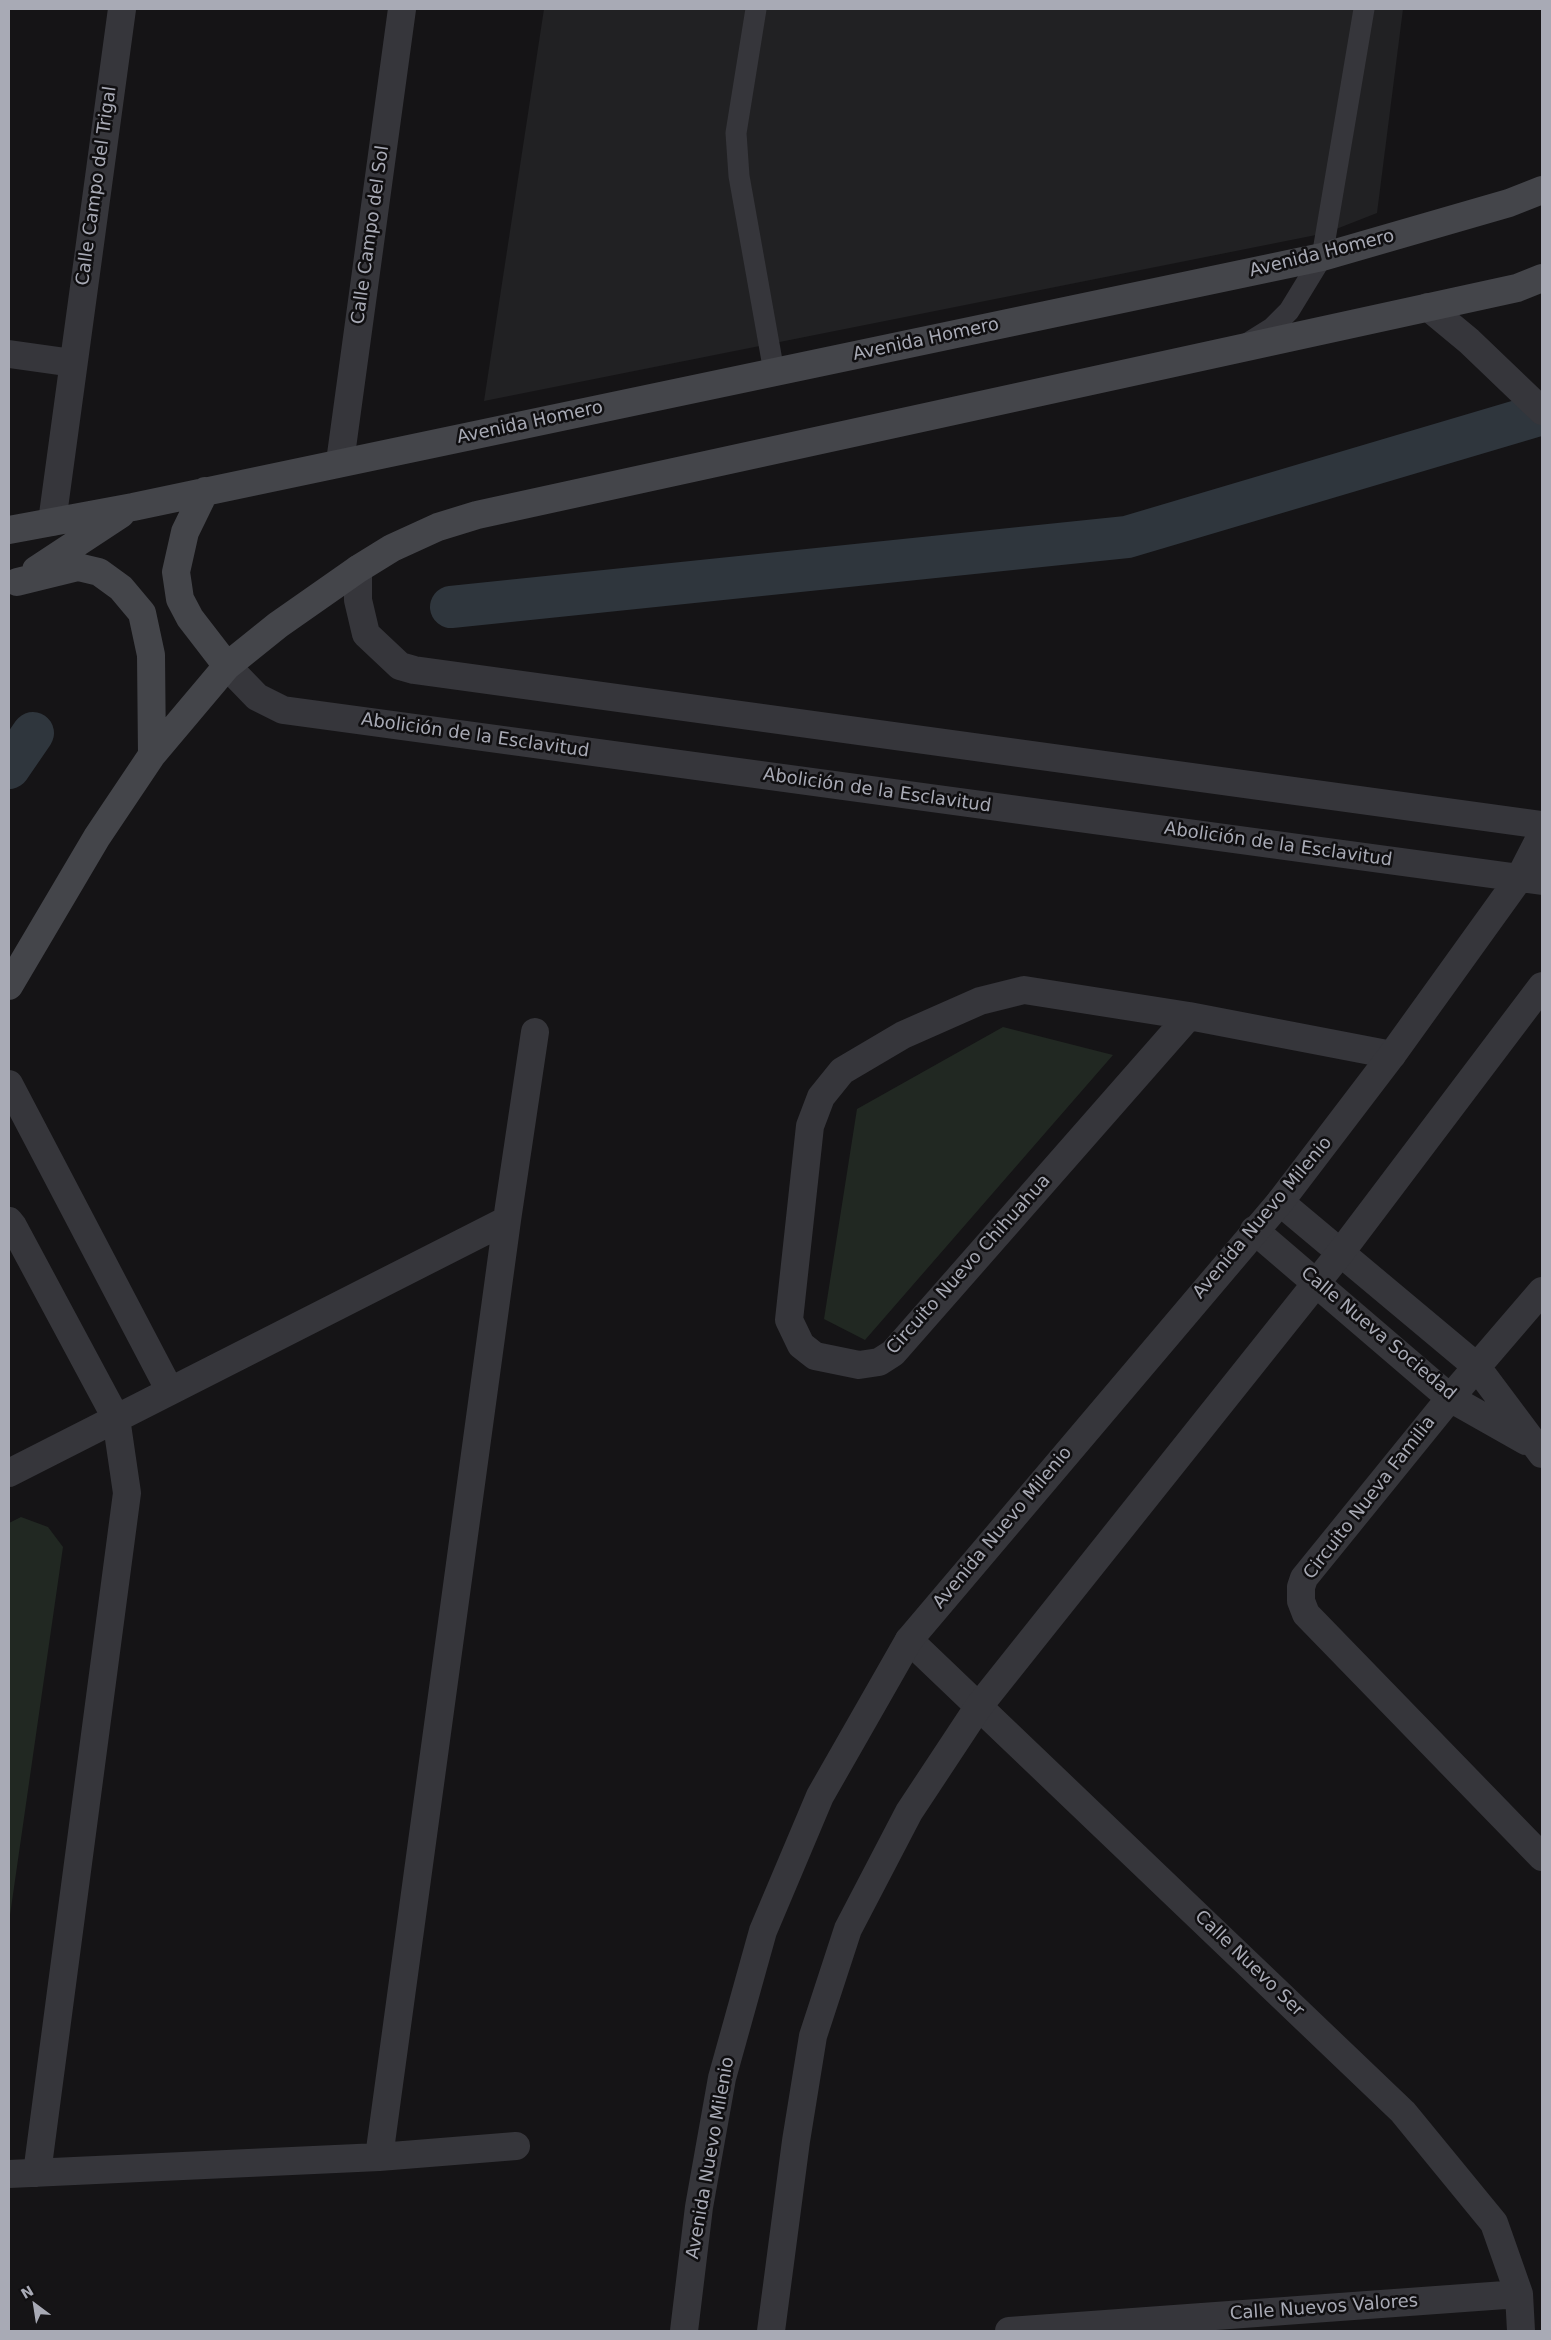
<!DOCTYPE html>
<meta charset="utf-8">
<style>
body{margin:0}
#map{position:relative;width:1551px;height:2340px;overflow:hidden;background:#151416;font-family:"DejaVu Sans",sans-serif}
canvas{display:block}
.frame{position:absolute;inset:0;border:10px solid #a8aab5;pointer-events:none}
.north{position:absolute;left:10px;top:2280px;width:50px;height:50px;-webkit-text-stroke:4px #100f11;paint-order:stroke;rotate:329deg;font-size:14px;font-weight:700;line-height:20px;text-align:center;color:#a8aab5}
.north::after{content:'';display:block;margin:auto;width:18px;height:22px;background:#a8aab5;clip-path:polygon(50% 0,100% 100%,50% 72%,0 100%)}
</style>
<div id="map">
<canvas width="1551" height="2340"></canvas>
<div class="frame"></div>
<div class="north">N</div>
</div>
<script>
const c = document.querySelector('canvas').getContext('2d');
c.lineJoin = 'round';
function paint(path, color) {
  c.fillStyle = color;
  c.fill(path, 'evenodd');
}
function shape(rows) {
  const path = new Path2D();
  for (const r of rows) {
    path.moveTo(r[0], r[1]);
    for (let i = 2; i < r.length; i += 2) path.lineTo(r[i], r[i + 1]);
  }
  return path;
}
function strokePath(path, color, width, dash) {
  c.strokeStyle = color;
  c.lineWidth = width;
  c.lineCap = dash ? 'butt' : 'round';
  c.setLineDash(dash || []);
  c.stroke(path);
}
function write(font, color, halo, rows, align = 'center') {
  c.font = font + ' "DejaVu Sans",sans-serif';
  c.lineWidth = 5;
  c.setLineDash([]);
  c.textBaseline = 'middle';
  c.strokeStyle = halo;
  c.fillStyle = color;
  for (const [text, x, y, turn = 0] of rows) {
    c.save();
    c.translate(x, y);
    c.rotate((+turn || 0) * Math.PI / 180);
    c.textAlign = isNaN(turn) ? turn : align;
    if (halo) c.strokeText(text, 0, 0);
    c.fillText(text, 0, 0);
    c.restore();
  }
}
paint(shape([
 [544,9,1403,9,1377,213,1326,233,484,401]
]), '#212123');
paint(shape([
 [1003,1027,1113,1055,865,1340,824,1319,857,1109],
 [21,1517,48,1527,63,1547,9,1922,9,1523]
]), '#212822');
strokePath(shape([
 [451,607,1127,537,1542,414],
 [9,768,33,733]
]), '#2f363d', 42);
strokePath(shape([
 [756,9,736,133,739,176,774,372],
 [1248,343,1272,328,1289,311,1322,257,1364,9]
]), '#36363b', 21);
strokePath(shape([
 [9,354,73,363],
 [340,462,402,9],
 [52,522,122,9],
 [1189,1016,893,1353,879,1362,859,1365,815,1356,801,1345,789,1320,810,1126,821,1097,842,1071,903,1035,980,1001,1024,990,1189,1016,1392,1055],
 [9,1084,170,1391],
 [1280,1202,1476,1366,1542,1454],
 [9,1221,13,1226,116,1418,127,1493,37,2173],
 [1254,1230,1450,1398,1526,1441],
 [1542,1291,1450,1398,1304,1578,1301,1587,1301,1601,1306,1614,1542,1857],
 [9,1473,507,1220],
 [909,1640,1403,2112,1494,2223,1519,2294,1521,2331],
 [379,2157,507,1220,535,1032],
 [9,2174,379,2157,516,2146],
 [1009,2331,1519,2294]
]), '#36363b', 28);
strokePath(shape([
 [1428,307,1469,341,1542,411],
 [358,569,358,600,366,634,400,666,414,670,1542,825],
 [227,666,257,697,283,710,1542,881],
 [684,2331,699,2207,722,2078,763,1931,820,1796,909,1640,1280,1202,1392,1055,1520,877,1542,834],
 [771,2331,796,2141,813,2036,848,1929,909,1812,979,1706,1341,1252,1542,986]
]), '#36363b', 28);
strokePath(shape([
 [205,491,185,532,176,572,180,599,190,618,227,666],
 [9,530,133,507,1322,257,1509,203,1542,190],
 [36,570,121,514],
 [17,582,78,567,99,572,121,588,142,613,151,655,152,755],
 [9,986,97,837,152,755,227,666,278,625,358,569,392,548,438,527,477,515,1517,288,1542,278]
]), '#44454a', 28);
write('18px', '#a8aab5', '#100f11', [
 ["Calle Campo del Trigal",97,186,-82],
 ["Calle Campo del Sol",371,235,-82],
 ["Avenida Homero",1322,254,-14],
 ["Avenida Homero",926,340,-12],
 ["Avenida Homero",530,423,-12],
 ["Abolición de la Esclavitud",475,736,8],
 ["Abolición de la Esclavitud",877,791,8],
 ["Abolición de la Esclavitud",1278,845,8],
 ["Avenida Nuevo Milenio",1263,1218,-50],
 ["Circuito Nuevo Chihuahua",969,1265,-48],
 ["Calle Nueva Sociedad",1378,1334,40],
 ["Circuito Nueva Familia",1370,1498,-52],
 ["Avenida Nuevo Milenio",1003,1528,-50],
 ["Calle Nuevo Ser",1249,1964,44],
 ["Avenida Nuevo Milenio",711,2158,-80],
 ["Calle Nuevos Valores",1324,2308,-4]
]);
</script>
